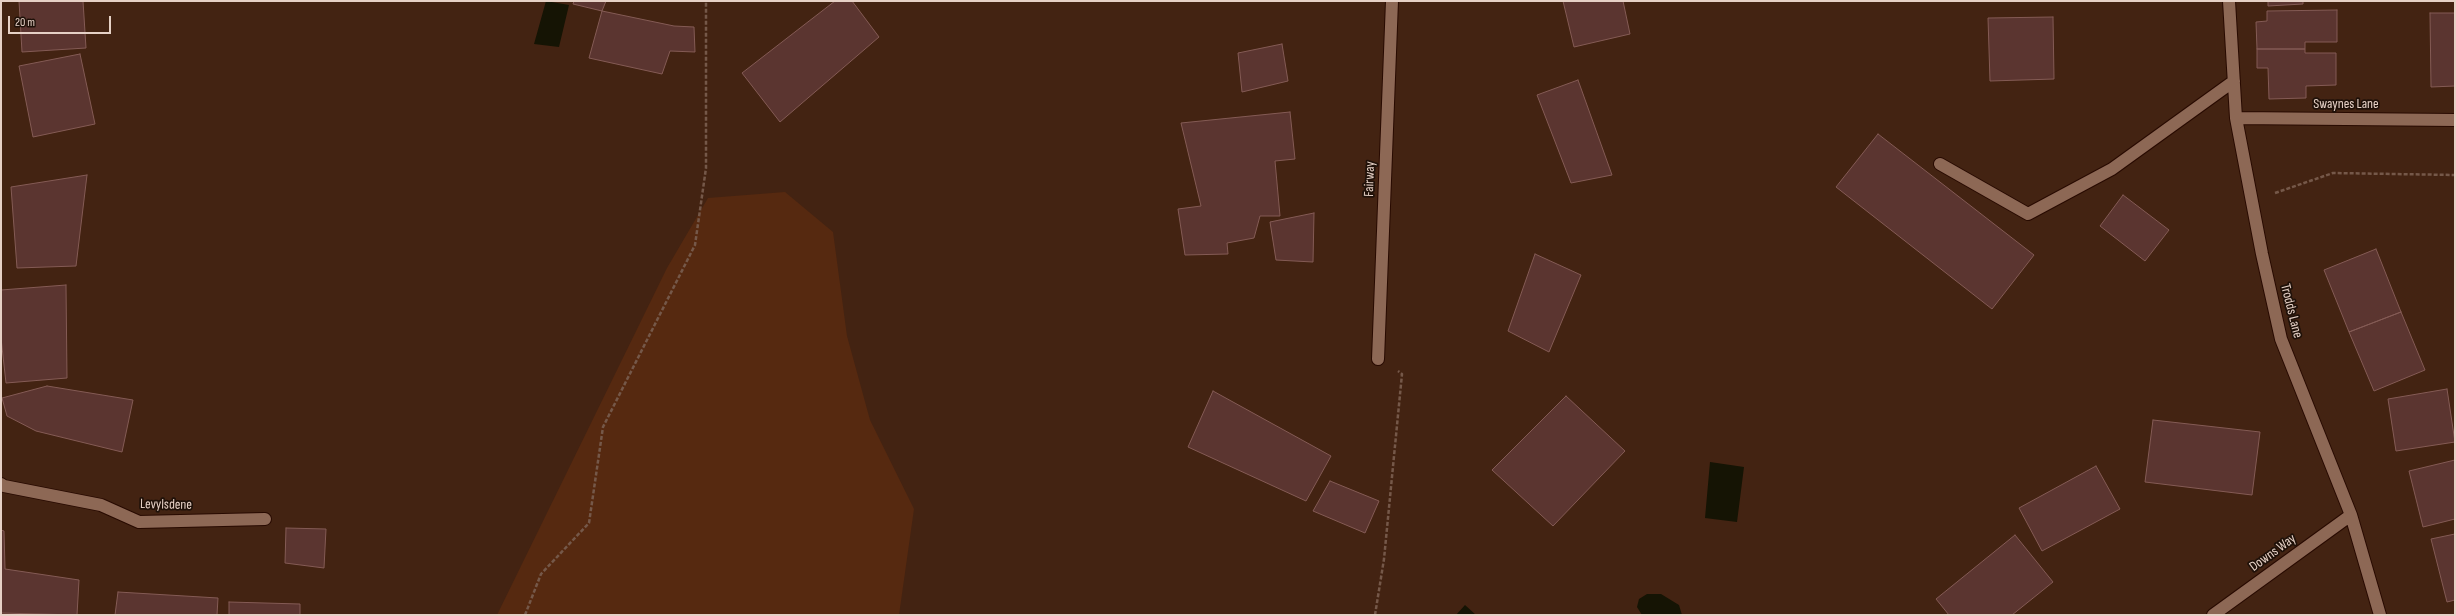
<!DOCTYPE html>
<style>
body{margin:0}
#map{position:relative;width:2456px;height:616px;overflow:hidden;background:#432312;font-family:"Sofia Sans Condensed",sans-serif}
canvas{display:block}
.frame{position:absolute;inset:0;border:2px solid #e6d1c6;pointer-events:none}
.scale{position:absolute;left:8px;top:16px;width:103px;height:18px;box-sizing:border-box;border:2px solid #e6d1c6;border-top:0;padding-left:5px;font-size:12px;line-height:14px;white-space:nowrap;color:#e6d1c6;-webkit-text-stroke:3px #1f1109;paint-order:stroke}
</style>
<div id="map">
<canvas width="2456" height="616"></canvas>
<div class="frame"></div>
<div class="scale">20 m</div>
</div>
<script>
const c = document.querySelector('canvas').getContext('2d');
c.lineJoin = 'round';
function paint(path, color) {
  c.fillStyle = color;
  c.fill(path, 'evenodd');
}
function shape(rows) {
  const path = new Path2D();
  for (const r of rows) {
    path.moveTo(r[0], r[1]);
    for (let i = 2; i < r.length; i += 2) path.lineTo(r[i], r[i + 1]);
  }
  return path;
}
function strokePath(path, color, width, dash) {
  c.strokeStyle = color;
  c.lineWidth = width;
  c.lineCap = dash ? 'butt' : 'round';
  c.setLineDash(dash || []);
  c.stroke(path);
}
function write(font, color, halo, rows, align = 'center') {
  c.font = font + ' "Sofia Sans Condensed",sans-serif';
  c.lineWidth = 3.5;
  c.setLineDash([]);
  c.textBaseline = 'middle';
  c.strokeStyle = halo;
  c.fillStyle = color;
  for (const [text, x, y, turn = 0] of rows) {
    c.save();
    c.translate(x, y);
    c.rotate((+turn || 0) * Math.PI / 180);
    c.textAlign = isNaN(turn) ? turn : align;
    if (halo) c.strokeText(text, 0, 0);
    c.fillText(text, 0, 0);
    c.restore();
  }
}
paint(shape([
 [785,192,833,232,847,336,870,420,914,509,899,615,497,615,667,268,708,198]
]), '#562910');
paint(shape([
 [546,1,569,5,559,47,534,44],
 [1710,462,1744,467,1737,522,1705,518],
 [1647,594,1661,594,1679,605,1682,615,1642,615,1637,607,1639,599],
 [1465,605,1476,615,1456,615]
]), '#151404');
const building = shape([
 [19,1,83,1,86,48,22,52,19,1],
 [574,1,606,1,602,11,573,4,574,1],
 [835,1,852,1,879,37,780,122,742,73,835,1],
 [1563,1,1623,1,1630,34,1574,47,1563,1],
 [2268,1,2303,1,2303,4,2268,6,2268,1],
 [2337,10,2337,42,2305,42,2305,49,2257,49,2256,22,2267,21,2267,11,2337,10],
 [602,11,674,26,694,27,695,52,670,51,662,74,589,58,602,11],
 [2430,13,2455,13,2455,86,2431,87,2430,13],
 [2053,17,2054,79,1990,81,1988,18,2053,17],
 [1282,44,1288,81,1242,92,1238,53,1282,44],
 [2257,49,2305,49,2305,53,2336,53,2336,85,2306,86,2306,98,2269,99,2268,68,2257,68,2257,49],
 [80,54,95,124,33,137,19,66,80,54],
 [1578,80,1612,175,1571,183,1537,95,1578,80],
 [1290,112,1295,159,1275,161,1280,216,1260,216,1254,238,1227,243,1228,254,1185,255,1178,209,1201,206,1181,123,1290,112],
 [1878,134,2034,255,1992,309,1836,187,1878,134],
 [87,175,76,266,17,268,11,187,87,175],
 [2123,195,2169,230,2145,261,2100,226,2123,195],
 [1314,213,1313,262,1276,260,1270,222,1314,213],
 [2376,249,2401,312,2349,332,2324,270,2376,249],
 [1535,254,1581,275,1549,352,1508,331,1535,254],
 [66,285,67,378,6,383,1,338,1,290,66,285],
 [2401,312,2425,370,2374,391,2349,332,2401,312],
 [47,386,133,400,122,452,36,431,7,416,2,398,47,386],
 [2447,389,2455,442,2396,451,2388,399,2447,389],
 [1213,391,1331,456,1306,501,1188,447,1213,391],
 [1566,396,1625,451,1553,526,1492,470,1566,396],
 [2153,420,2260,432,2252,495,2145,482,2153,420],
 [2455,460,2455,519,2423,527,2409,471,2455,460],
 [2096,466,2120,509,2042,551,2019,508,2096,466],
 [1330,481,1379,501,1365,533,1313,511,1330,481],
 [286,528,326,529,324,568,285,563,286,528],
 [1,530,4,531,5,569,79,580,77,615,1,613,1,530],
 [2455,534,2455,600,2447,602,2431,539,2455,534],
 [2015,535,2053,582,2012,615,1949,615,1936,599,2015,535],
 [118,592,218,598,217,615,115,615,118,592],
 [229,602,300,604,300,615,229,615,229,602]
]);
paint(building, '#5b3530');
strokePath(building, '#845b55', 1);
const minor = shape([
 [2229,1,2236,118,2262,254,2281,339,2351,515,2380,615],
 [2236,118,2455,120],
 [1940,164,2028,214,2112,169,2234,81],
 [1378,359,1392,1],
 [1,484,4,486,101,505,139,522,265,519],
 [2213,615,2351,515]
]);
strokePath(minor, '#280a00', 14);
strokePath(shape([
 [2275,193,2333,173,2455,175],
 [525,615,541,574,589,523,603,427,695,245,706,168,706,1],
 [1375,615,1384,559,1402,374,1398,371]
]), '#755849', 2.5, [4, 2]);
strokePath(minor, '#8d6855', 12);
write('14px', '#e6d1c6', '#1f1109', [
 ["Swaynes Lane",2346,104],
 ["Fairway",1370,179,-88],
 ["Trodds Lane",2291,311,76],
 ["Levylsdene",166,505,1],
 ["Downs Way",2273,553,-36]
]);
</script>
